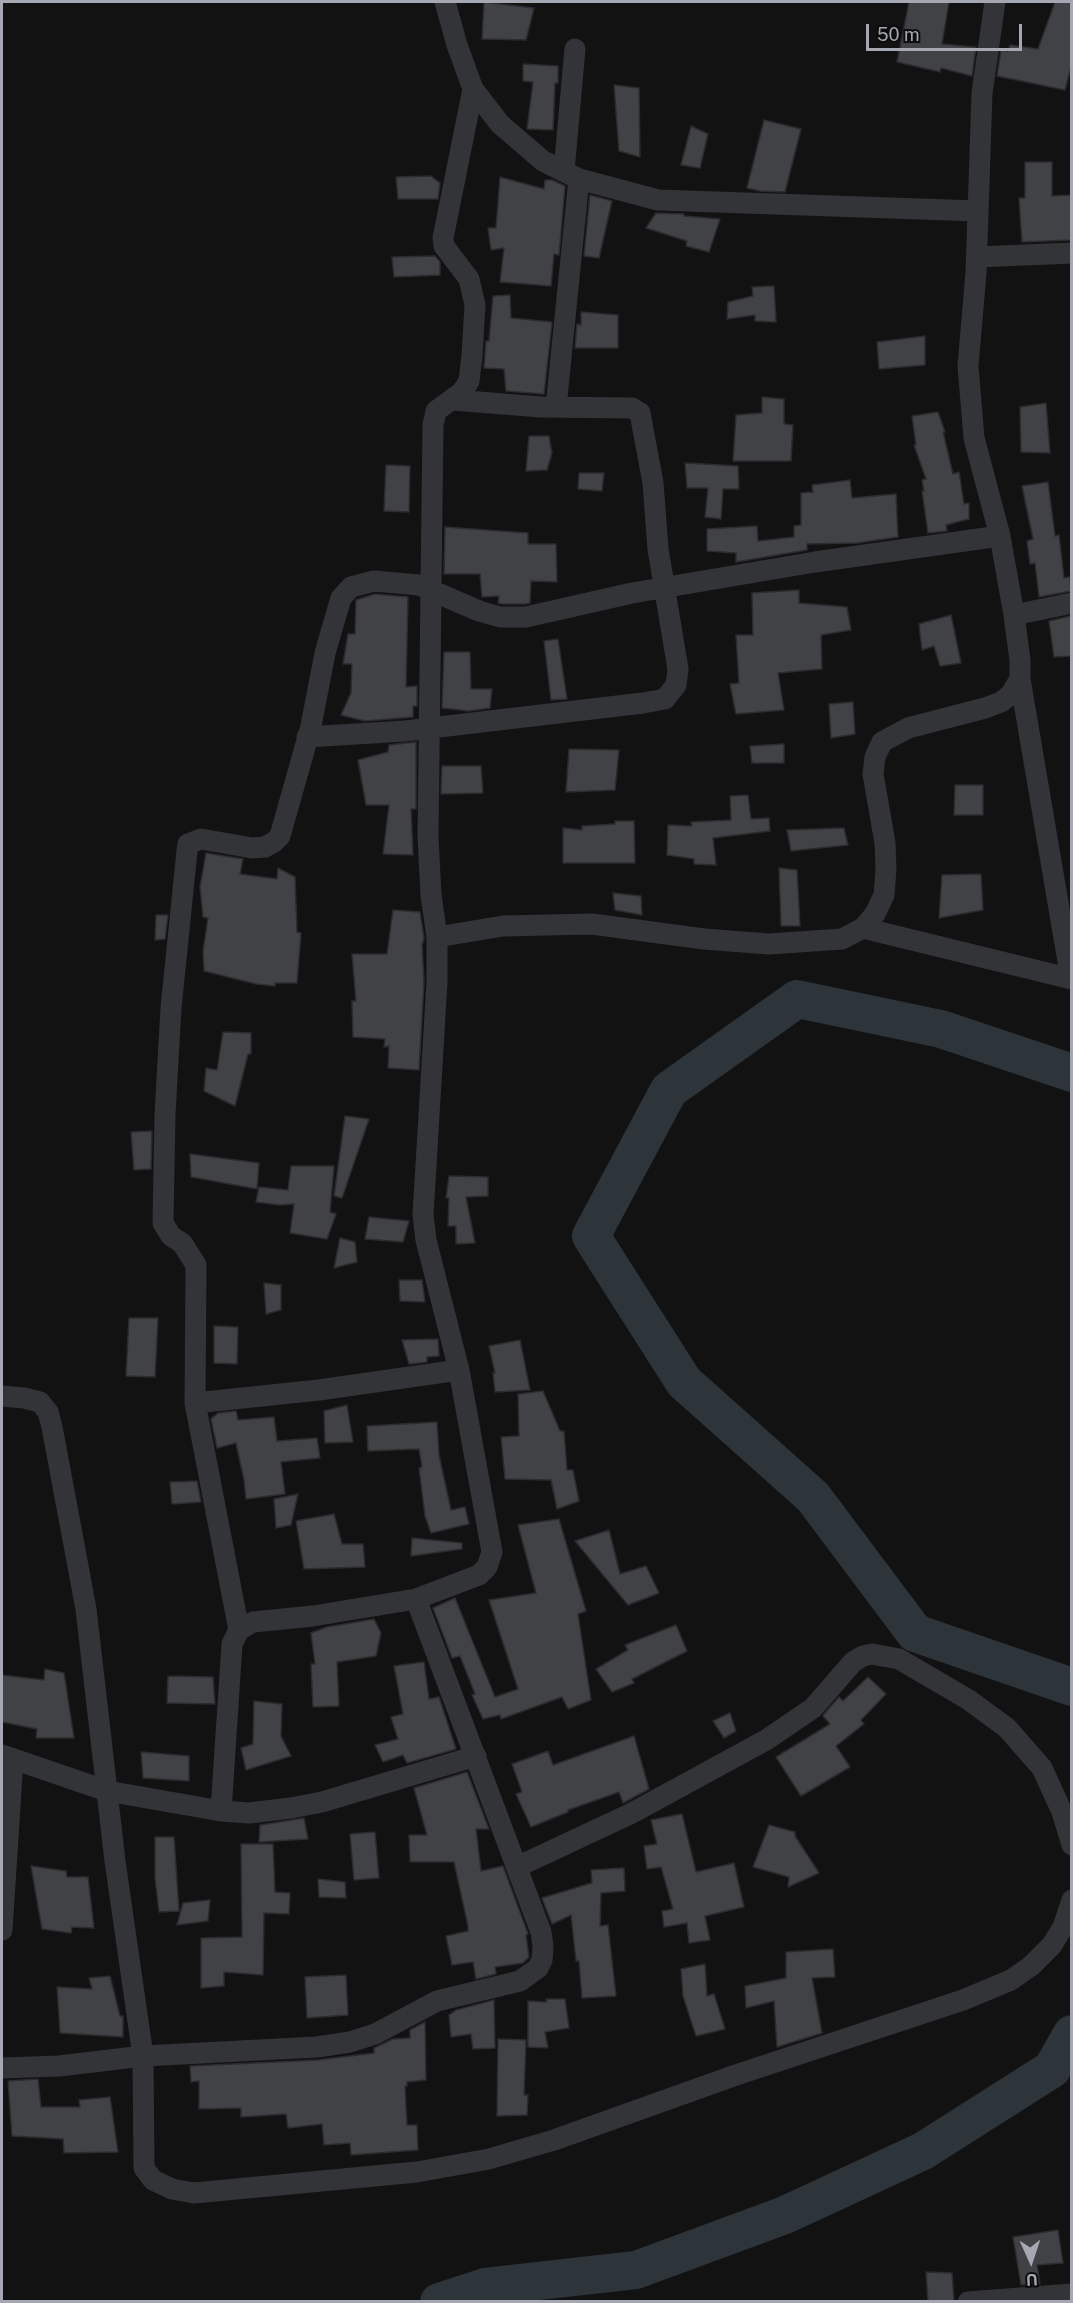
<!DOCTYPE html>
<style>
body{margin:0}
#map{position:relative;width:1073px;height:2303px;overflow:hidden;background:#121213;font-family:"Public Sans",sans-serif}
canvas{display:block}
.frame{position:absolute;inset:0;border:3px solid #a5a8b2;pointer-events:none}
.north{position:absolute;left:1001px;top:2231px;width:60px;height:60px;-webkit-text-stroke:4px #0d0d0e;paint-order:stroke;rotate:177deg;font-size:16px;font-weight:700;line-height:24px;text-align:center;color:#a5a8b2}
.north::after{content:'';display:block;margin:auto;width:21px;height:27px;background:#a5a8b2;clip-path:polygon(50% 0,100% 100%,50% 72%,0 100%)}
.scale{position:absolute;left:866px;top:24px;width:156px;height:27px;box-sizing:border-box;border:3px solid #a5a8b2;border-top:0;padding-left:8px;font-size:18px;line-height:21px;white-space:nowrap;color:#a5a8b2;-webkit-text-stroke:4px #0d0d0e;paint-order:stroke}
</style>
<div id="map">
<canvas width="1073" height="2303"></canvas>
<div class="frame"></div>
<div class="north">U</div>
<div class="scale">50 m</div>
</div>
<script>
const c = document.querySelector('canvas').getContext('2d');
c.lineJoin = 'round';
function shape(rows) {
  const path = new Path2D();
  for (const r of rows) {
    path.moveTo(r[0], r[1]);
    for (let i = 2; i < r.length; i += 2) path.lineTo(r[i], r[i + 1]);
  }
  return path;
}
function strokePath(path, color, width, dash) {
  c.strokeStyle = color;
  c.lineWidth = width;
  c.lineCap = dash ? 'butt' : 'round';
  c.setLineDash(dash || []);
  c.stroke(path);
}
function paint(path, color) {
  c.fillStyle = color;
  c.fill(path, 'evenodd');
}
strokePath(shape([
 [1072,1073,941,1029,797,999,669,1090,591,1236,684,1382,813,1497,915,1633,1072,1687],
 [439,2302,485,2287,636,2270,785,2215,923,2151,1052,2069,1072,2034]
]), '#2d343a', 38);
const building = shape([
 [484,2,534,8,526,40,482,39,484,2],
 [909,2,949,2,942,44,976,47,972,76,941,68,940,72,897,62,909,2],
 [1055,2,1071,2,1071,67,1065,90,997,76,1001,50,1008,51,1010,45,1038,49,1055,2],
 [523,64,558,66,558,83,555,83,553,130,527,129,533,82,523,81,523,64],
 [614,85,639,88,640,157,619,151,614,85],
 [764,120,801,129,785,192,760,191,747,188,764,120],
 [691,126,708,134,700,168,681,165,691,126],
 [1025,162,1052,162,1052,196,1071,195,1071,240,1022,242,1019,198,1025,198,1025,162],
 [431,176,440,183,438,199,398,199,396,177,431,176],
 [500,177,544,189,545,180,552,180,565,186,559,255,554,254,551,286,500,282,504,248,491,250,488,228,496,228,500,177],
 [590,195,612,201,599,258,584,256,590,195],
 [656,213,684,214,684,216,720,219,709,252,686,246,687,241,646,228,656,213],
 [435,256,440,262,440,275,394,277,392,257,435,256],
 [774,286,776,322,755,321,755,315,727,319,728,302,753,296,752,287,774,286],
 [510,295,511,318,552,322,544,394,506,391,504,369,484,368,486,341,489,341,493,296,510,295],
 [581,312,618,315,618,348,575,348,577,324,581,325,581,312],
 [925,336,925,365,879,369,877,342,925,336],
 [762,397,784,399,784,424,793,425,791,461,733,461,736,415,762,413,762,397],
 [1046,403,1050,453,1021,452,1020,407,1046,403],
 [938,412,945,432,943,432,953,474,959,472,964,504,969,503,969,519,946,525,947,531,928,533,922,491,924,491,922,480,926,479,914,445,916,445,912,416,938,412],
 [529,436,549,436,552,453,547,470,526,471,529,436],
 [685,463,738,466,739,489,723,489,721,519,705,517,708,488,687,488,685,463],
 [386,465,410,466,409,512,384,511,386,465],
 [579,473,604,473,602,491,578,489,579,473],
 [850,480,852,498,896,494,898,537,857,543,807,544,807,550,736,562,736,553,707,551,707,529,757,526,758,541,794,537,794,526,801,525,801,493,813,492,812,485,850,480],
 [1048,482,1055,536,1059,535,1064,578,1070,577,1071,591,1039,597,1035,563,1030,564,1027,541,1033,539,1022,486,1048,482],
 [445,527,528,533,528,544,556,544,557,582,531,581,530,603,525,604,502,604,498,603,499,596,482,597,480,574,444,574,445,527],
 [799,590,799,603,847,607,851,630,821,635,822,669,778,673,784,710,736,714,730,684,739,683,736,635,753,635,752,593,799,590],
 [375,594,408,597,406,687,417,686,417,706,413,706,413,717,365,721,341,715,351,693,352,664,343,664,348,634,355,634,356,600,375,594],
 [951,615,961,663,940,666,934,646,922,650,919,624,951,615],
 [1071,616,1071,656,1054,657,1049,621,1071,616],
 [558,639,567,699,551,700,544,641,558,639],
 [444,652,470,652,471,689,492,689,490,708,469,711,442,708,444,652],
 [853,702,855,734,831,738,829,704,853,702],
 [416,742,416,809,411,809,413,855,383,854,389,805,366,805,358,760,388,752,389,745,416,742],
 [784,744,784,763,752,763,750,746,784,744],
 [569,749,619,750,615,790,566,792,569,749],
 [442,766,481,766,483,793,441,794,442,766],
 [955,785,983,785,983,815,954,815,955,785],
 [748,795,751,819,769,818,770,831,713,838,716,865,694,864,694,859,667,855,668,825,692,826,691,822,731,820,730,796,748,795],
 [615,821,634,821,635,863,563,863,563,828,582,830,582,826,615,824,615,821],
 [844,828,848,845,791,851,787,830,844,828],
 [206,853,243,859,240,874,277,879,278,868,295,877,297,932,301,933,297,983,275,983,275,986,256,984,204,971,203,951,208,918,203,917,200,887,206,853],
 [779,868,797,870,800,926,781,926,779,868],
 [981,874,983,910,939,918,942,875,981,874],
 [613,893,641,896,642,915,615,910,613,893],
 [393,910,420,912,424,938,422,945,424,982,419,1070,388,1068,389,1046,384,1047,385,1039,353,1037,352,1001,356,1001,352,954,387,954,393,910],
 [156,915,168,915,165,939,155,940,156,915],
 [223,1032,251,1033,251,1054,248,1054,235,1106,204,1091,206,1068,217,1070,223,1032],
 [345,1116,369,1119,342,1198,334,1196,345,1116],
 [152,1131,151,1169,134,1170,131,1132,152,1131],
 [190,1154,259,1163,257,1189,191,1177,190,1154],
 [291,1166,334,1166,330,1212,336,1214,327,1239,290,1233,294,1204,279,1205,256,1202,259,1187,288,1190,291,1166],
 [449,1176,488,1177,488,1196,466,1197,475,1243,456,1244,456,1226,448,1226,449,1198,446,1198,449,1176],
 [369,1217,409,1221,403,1242,365,1239,369,1217],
 [340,1238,355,1242,357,1262,334,1268,340,1238],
 [399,1280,422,1280,425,1302,400,1301,399,1280],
 [264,1283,281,1285,281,1310,266,1314,264,1283],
 [129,1318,158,1318,155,1377,126,1376,129,1318],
 [214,1326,238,1327,237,1364,214,1363,214,1326],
 [438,1339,439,1356,427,1357,427,1362,409,1364,402,1340,438,1339],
 [520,1340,530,1390,495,1392,493,1373,495,1373,489,1346,520,1340],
 [543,1391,560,1431,564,1431,567,1470,573,1470,579,1501,557,1509,551,1480,505,1479,501,1437,519,1436,518,1394,543,1391],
 [347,1405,353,1442,325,1443,324,1411,347,1405],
 [236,1411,238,1420,274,1417,277,1441,317,1438,320,1458,281,1462,285,1494,246,1499,244,1480,236,1443,217,1448,211,1419,218,1413,236,1411],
 [437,1422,439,1455,451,1510,465,1507,469,1524,431,1533,425,1516,419,1468,422,1467,419,1449,368,1451,367,1426,437,1422],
 [197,1481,201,1502,172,1504,170,1482,197,1481],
 [298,1494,291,1525,276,1528,274,1499,298,1494],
 [334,1514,342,1544,363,1544,365,1567,304,1569,296,1521,334,1514],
 [559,1519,586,1611,578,1614,591,1700,568,1709,562,1697,501,1719,500,1715,483,1719,472,1695,475,1694,460,1656,452,1658,433,1608,455,1598,495,1697,518,1689,489,1600,536,1593,518,1525,559,1519],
 [609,1530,620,1574,646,1566,659,1593,628,1605,575,1541,609,1530],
 [412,1538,462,1543,462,1549,411,1556,412,1538],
 [374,1619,381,1633,376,1656,337,1662,339,1706,313,1707,311,1664,315,1664,311,1633,327,1627,374,1619],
 [676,1625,687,1651,632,1679,634,1683,612,1692,596,1669,628,1650,625,1645,676,1625],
 [424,1662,429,1699,439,1697,456,1749,407,1763,403,1755,383,1762,375,1745,398,1739,391,1717,403,1714,394,1666,424,1662],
 [45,1669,64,1673,74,1738,36,1738,37,1729,2,1722,2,1675,44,1680,45,1669],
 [168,1676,213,1677,215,1704,167,1703,168,1676],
 [868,1677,886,1694,861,1720,864,1724,836,1746,850,1767,801,1796,776,1757,830,1724,823,1716,824,1714,839,1697,843,1701,868,1677],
 [254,1701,282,1704,281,1736,291,1756,246,1770,241,1748,253,1744,254,1701],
 [730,1713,736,1731,724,1738,713,1721,730,1713],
 [634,1736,649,1789,623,1803,619,1792,568,1810,568,1812,531,1827,516,1794,522,1792,512,1764,548,1751,553,1765,634,1736],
 [141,1752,189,1756,189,1781,143,1778,141,1752],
 [467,1772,489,1829,476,1829,481,1871,503,1866,528,1934,526,1935,529,1957,523,1963,495,1967,496,1974,476,1979,473,1962,452,1965,446,1936,468,1931,468,1926,454,1862,410,1862,409,1835,427,1835,414,1788,467,1772],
 [682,1814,696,1872,734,1863,744,1907,705,1916,710,1940,689,1943,687,1923,664,1927,662,1911,673,1909,661,1867,647,1869,644,1846,657,1844,651,1820,682,1814],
 [304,1818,308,1839,259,1842,260,1825,304,1818],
 [769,1825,795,1832,795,1836,819,1873,788,1887,789,1877,753,1867,769,1825],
 [375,1832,379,1878,354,1880,350,1834,375,1832],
 [155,1837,174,1837,179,1911,159,1912,155,1878,155,1837],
 [241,1844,273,1844,275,1892,290,1893,289,1914,264,1913,263,1975,224,1972,224,1986,201,1988,201,1938,242,1937,241,1844],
 [31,1866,66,1871,67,1877,88,1877,94,1928,72,1927,71,1933,42,1929,31,1866],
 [624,1868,625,1891,601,1893,600,1926,608,1925,616,1996,582,1998,579,1961,576,1961,571,1915,552,1924,542,1898,592,1883,591,1870,624,1868],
 [318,1879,345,1882,346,1898,319,1897,318,1879],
 [210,1900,208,1921,177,1925,183,1903,210,1900],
 [833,1949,835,1977,812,1978,822,2033,777,2047,774,2001,746,2008,745,1986,786,1978,786,1952,833,1949],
 [705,1964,707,1996,714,1994,725,2029,696,2036,683,1996,681,1969,705,1964],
 [346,1975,348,2015,307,2018,305,1977,346,1975],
 [110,1976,120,2016,123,2016,123,2037,60,2033,57,1987,92,1989,89,1978,110,1976],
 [546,1999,565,1999,569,2028,545,2032,548,2048,528,2047,528,2001,547,2002,546,1999],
 [494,2000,495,2048,473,2049,471,2034,451,2037,449,2015,456,2010,494,2000],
 [425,2022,426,2080,407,2082,407,2086,405,2086,407,2125,417,2125,418,2150,351,2155,350,2143,324,2145,322,2124,288,2128,286,2114,241,2117,241,2108,199,2109,199,2081,191,2082,190,2066,318,2060,374,2053,374,2048,393,2039,410,2038,410,2030,425,2022],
 [498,2039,526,2040,524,2095,528,2095,527,2115,497,2116,498,2039],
 [38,2079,41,2107,80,2107,79,2100,110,2097,118,2152,64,2153,63,2139,12,2136,8,2081,38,2079],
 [1058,2230,1063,2263,1037,2265,1040,2284,1021,2285,1013,2237,1058,2230],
 [926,2272,952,2273,954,2301,928,2301,926,2272]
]);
paint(building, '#414246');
strokePath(building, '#2c2c2f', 1.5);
strokePath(shape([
 [445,2,457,45,473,89,500,124,543,161,579,179,658,200,978,211],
 [564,171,575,49],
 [977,257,1072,253],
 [556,407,579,179],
 [1014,615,1072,603],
 [1020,679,1071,979],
 [307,737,405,731,643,703,665,699,676,685,678,669,658,549,653,483,640,413,632,408,541,407,453,400],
 [863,928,1072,979],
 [437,937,431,895,428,837,433,425,436,411,462,392,469,381,472,356,475,305,469,279,444,246,443,238,473,89],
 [2,1396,24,1398,40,1402,48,1412,52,1427,86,1609,115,1861,143,2056,144,2168,153,2180,172,2189,194,2193,417,2172,489,2159,554,2140,736,2075,963,2000,1011,1980,1031,1966,1052,1945,1063,1927,1072,1900],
 [195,1403,196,1265,182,1243,171,1236,163,1223,165,1114,171,1008,187,851,188,844,201,839,252,848,265,847,274,842,280,836,311,726,325,653,341,598,351,587,374,581,419,585,479,611,500,617,526,617,632,593,815,562,1000,536],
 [239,1630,195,1403,319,1390,459,1370],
 [2,1755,107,1791,221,1811,249,1813,291,1808,322,1802,476,1756],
 [221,1811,232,1644,239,1630,253,1622,313,1616,416,1599,479,1575,487,1567,492,1552,459,1370,426,1240,423,1215,437,982,437,937,503,926,592,924,704,939,769,944,842,939,863,928,875,914,884,895,886,869,885,843,873,774,875,757,882,742,908,728,985,708,1001,702,1010,695,1020,679,1020,660,1014,615,1000,536,974,438,968,366,976,273,982,93,995,2],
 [517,1867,632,1813,766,1740,813,1708,853,1662,863,1656,872,1654,899,1659,969,1700,1007,1728,1042,1768,1062,1812,1072,1845],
 [2,1930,13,1760],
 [2,2068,59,2066,143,2056,317,2047,350,2042,375,2034,437,2001,520,1981,538,1968,542,1960,543,1946,541,1932,416,1599],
 [968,2302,1072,2294]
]), '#333438', 21);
</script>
